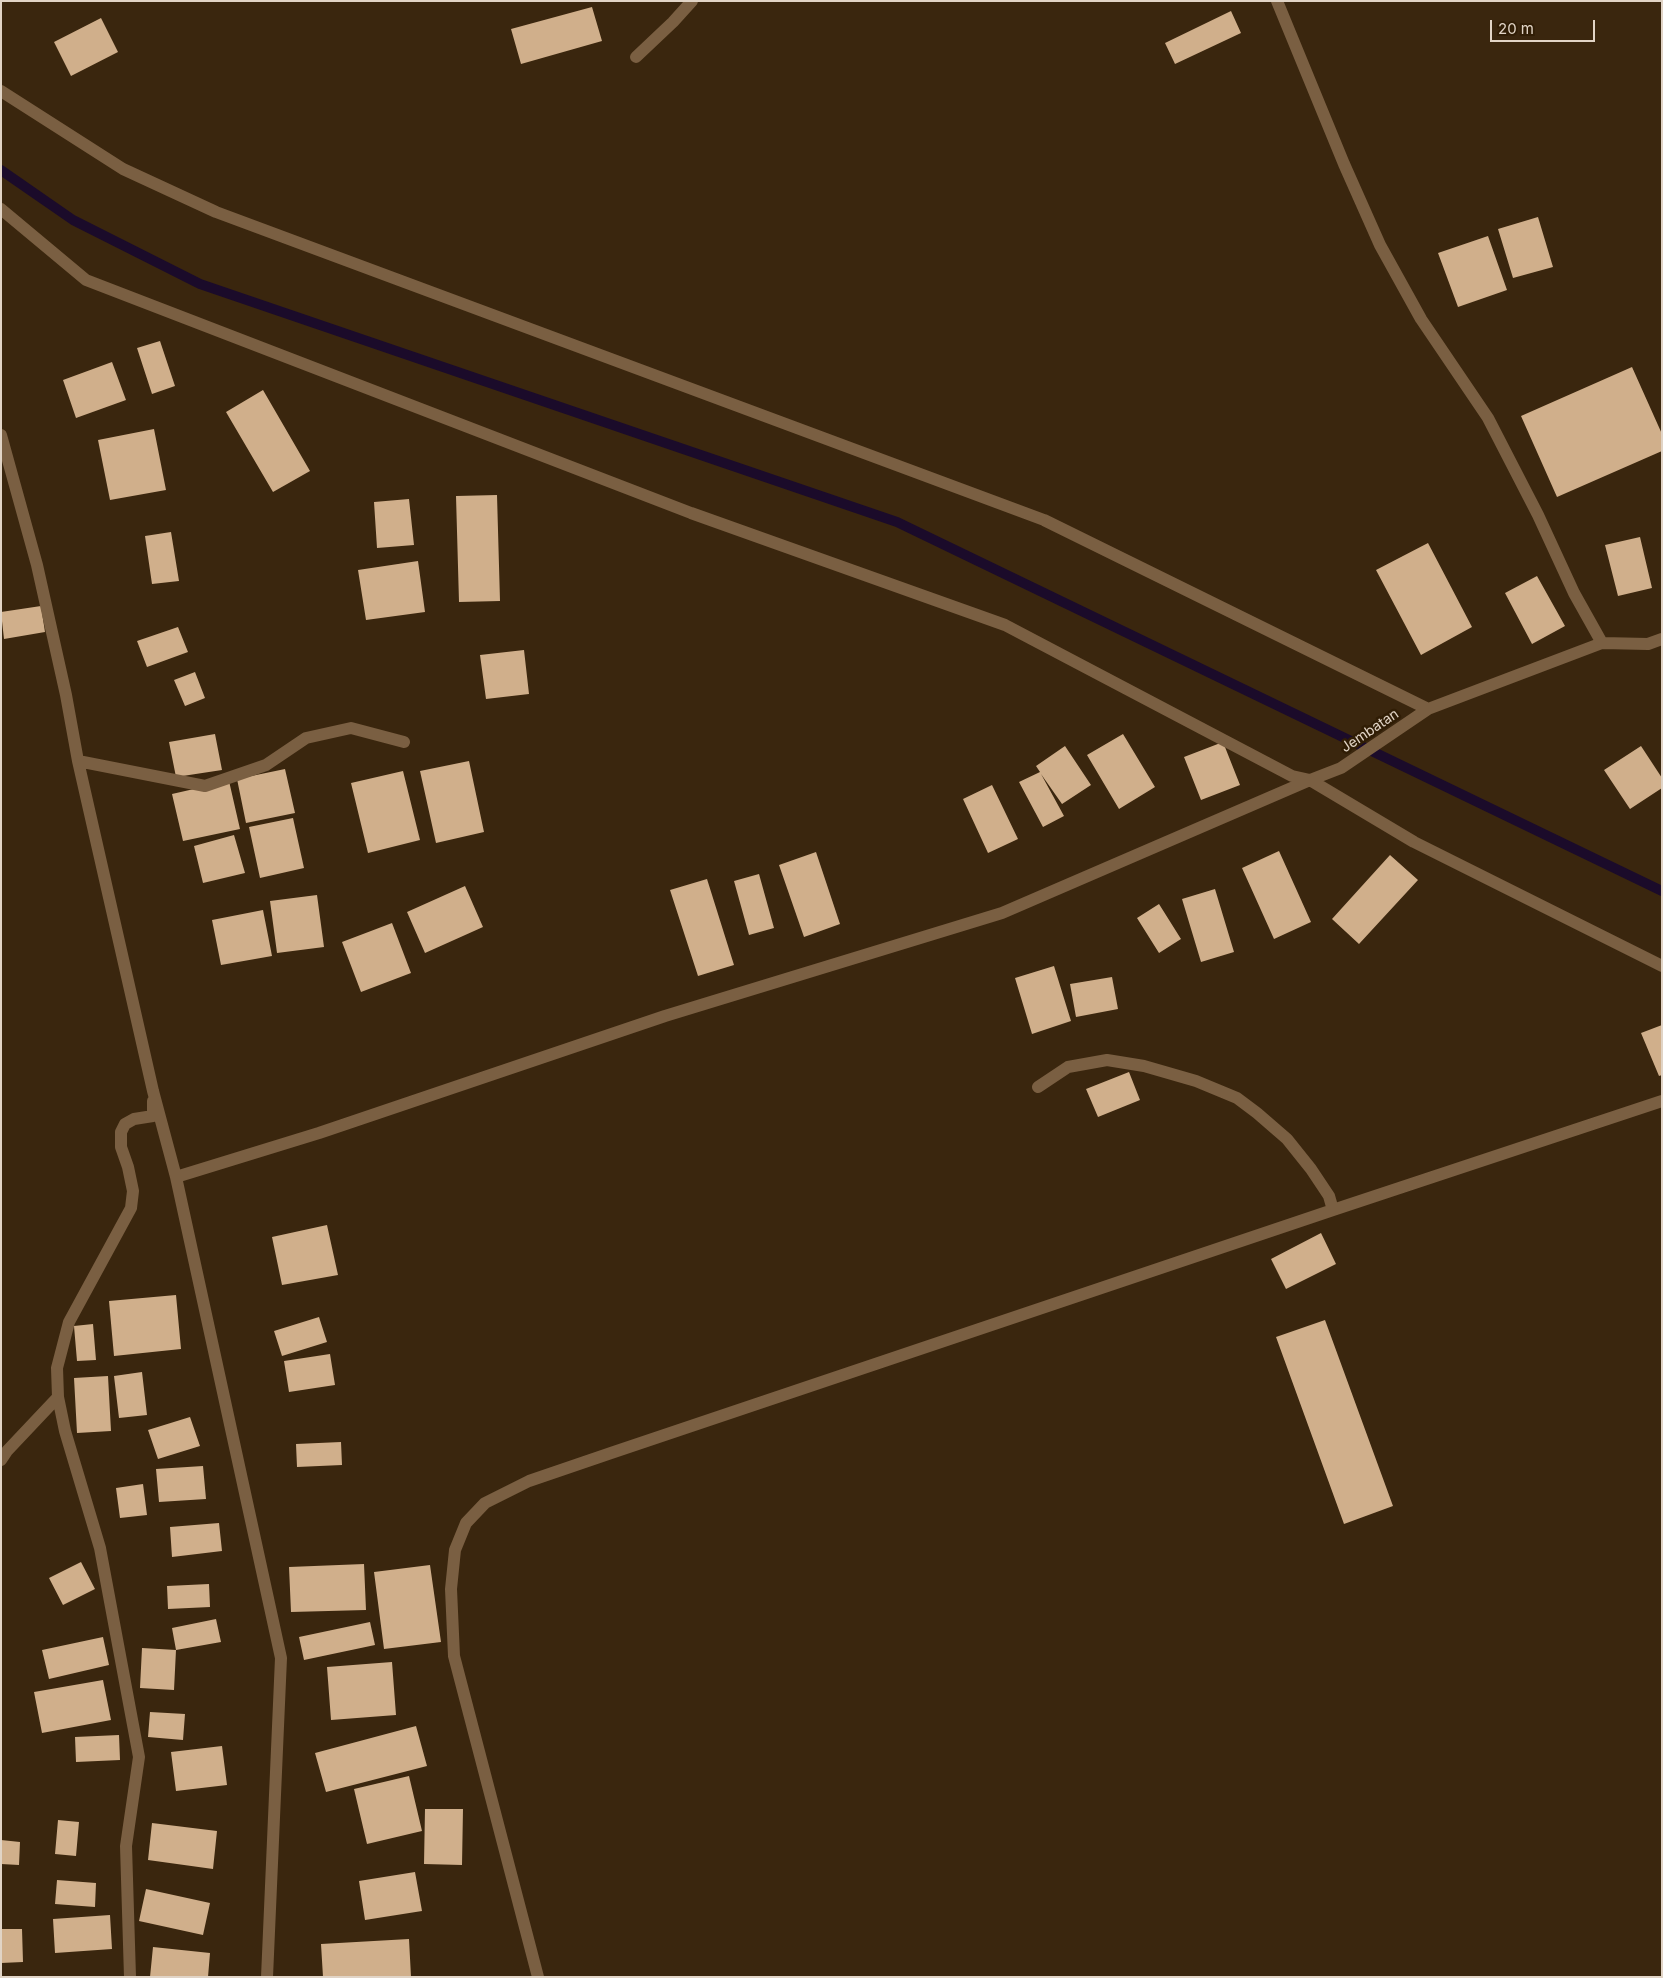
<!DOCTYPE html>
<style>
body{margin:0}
#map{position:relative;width:1663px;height:1978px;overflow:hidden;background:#3a260e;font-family:Inter,sans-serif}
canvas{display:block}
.frame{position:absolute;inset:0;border:2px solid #e1d4c6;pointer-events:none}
.scale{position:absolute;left:1490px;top:20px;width:105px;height:22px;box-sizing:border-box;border:2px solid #e1d4c6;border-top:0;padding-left:6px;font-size:15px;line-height:18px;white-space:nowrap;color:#e1d4c6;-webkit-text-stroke:4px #301d05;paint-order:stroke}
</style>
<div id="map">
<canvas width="1663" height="1978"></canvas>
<div class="frame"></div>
<div class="scale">20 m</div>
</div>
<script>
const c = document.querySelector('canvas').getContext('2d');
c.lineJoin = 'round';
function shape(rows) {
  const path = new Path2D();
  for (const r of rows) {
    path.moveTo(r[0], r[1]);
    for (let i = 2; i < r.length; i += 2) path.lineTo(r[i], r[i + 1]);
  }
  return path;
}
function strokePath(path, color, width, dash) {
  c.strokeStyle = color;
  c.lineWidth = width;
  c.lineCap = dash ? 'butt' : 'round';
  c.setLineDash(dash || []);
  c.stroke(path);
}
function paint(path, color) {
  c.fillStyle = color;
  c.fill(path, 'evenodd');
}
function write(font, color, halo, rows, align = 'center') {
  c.font = font + ' Inter,sans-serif';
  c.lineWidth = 5;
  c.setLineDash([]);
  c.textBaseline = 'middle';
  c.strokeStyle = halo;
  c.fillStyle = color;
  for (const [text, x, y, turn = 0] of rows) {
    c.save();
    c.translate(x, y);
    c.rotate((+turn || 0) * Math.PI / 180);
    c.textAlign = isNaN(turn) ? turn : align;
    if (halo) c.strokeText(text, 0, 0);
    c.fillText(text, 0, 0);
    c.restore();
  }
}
strokePath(shape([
 [1,170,73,220,200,284,897,522,1662,891]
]), '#1b0b2a', 10);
paint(shape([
 [592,7,602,41,521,64,511,29],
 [1231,11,1241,33,1175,64,1165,43],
 [101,18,118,52,71,76,54,42],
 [1538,217,1553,267,1513,278,1498,229],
 [1488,236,1507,290,1458,307,1438,253],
 [160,341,175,386,152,394,137,348],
 [112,362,126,400,76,418,63,380],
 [1632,367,1662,434,1662,451,1557,497,1521,416],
 [263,390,310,471,273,492,226,412],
 [154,429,166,490,110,500,98,440],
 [497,495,500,601,459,602,456,496],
 [409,499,414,545,377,548,374,502],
 [171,532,179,581,152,584,145,536],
 [1640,537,1652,588,1618,596,1605,545],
 [1428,543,1472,627,1421,655,1376,570],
 [418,561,425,612,366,620,358,570],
 [1537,576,1565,626,1532,644,1505,593],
 [41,606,45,632,4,639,1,612],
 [178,627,188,652,147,667,137,641],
 [524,650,529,694,486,699,480,655],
 [195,672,205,698,185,706,174,680],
 [215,734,222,770,176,777,169,742],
 [1123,734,1155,787,1119,809,1087,755],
 [1223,742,1240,785,1201,800,1184,757],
 [1065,746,1091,785,1062,804,1041,774,1064,816,1043,827,1019,782,1040,772,1036,766],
 [1641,746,1662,778,1662,788,1630,809,1604,770],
 [469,761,484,832,436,843,420,771],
 [285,769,295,813,246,823,237,779],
 [403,771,420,840,368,853,351,783],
 [229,781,240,829,183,841,172,794],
 [992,785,1018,839,988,853,963,799],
 [293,818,304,868,260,878,249,827],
 [234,835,245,873,203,883,194,846],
 [1279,851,1311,922,1274,939,1242,868],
 [816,852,840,924,804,937,779,865],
 [1390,855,1418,880,1359,944,1332,919],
 [759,874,774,928,749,935,734,881],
 [707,879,734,965,698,976,670,890],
 [465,886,483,927,425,953,407,912],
 [1215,889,1234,952,1201,962,1182,899],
 [317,895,324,947,277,953,270,901],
 [1159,904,1181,939,1159,953,1137,918],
 [263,910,272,956,221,965,212,920],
 [392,923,411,973,361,992,342,942],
 [1054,966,1071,1021,1032,1034,1015,978],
 [1112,977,1118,1009,1076,1017,1070,984],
 [1662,1025,1662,1075,1659,1076,1641,1033],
 [1129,1072,1140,1100,1098,1117,1086,1089],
 [327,1225,338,1275,282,1285,272,1237],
 [1321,1233,1336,1264,1286,1289,1271,1259],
 [176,1295,181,1349,114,1356,109,1301],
 [319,1317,327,1342,282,1356,274,1331],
 [1325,1320,1393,1506,1344,1524,1276,1337],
 [93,1324,96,1360,77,1361,74,1326],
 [330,1354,335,1385,289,1392,284,1361],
 [142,1372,147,1415,119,1418,114,1376],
 [108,1376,111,1431,77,1433,74,1378],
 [190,1417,200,1446,158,1459,148,1430],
 [341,1442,342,1465,297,1467,296,1444],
 [203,1466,206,1499,159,1502,156,1469],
 [143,1484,147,1515,120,1518,116,1488],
 [219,1523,222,1551,172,1557,170,1527],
 [81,1562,95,1589,63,1605,49,1578],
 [364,1564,366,1610,291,1612,289,1567],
 [430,1565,441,1642,384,1649,374,1572],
 [209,1584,210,1607,168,1609,167,1586],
 [216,1619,221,1642,176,1650,172,1628],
 [370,1622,375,1645,304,1660,299,1637],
 [103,1637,109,1665,49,1679,42,1650],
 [142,1648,176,1650,174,1690,140,1688],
 [392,1662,396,1715,331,1720,327,1667],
 [103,1680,111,1720,42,1733,34,1692],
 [150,1712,185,1714,183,1740,148,1737],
 [416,1726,427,1766,326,1792,315,1753],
 [119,1735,120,1760,76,1762,75,1737],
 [222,1746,227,1785,176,1791,171,1752],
 [409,1776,422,1831,367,1844,354,1789],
 [425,1809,463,1809,462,1865,424,1864],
 [58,1820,79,1822,76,1856,55,1854],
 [152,1823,217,1831,213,1869,148,1860],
 [1,1840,20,1842,19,1865,1,1864],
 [415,1872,422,1911,365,1920,359,1881],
 [57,1880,96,1883,95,1907,55,1904],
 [146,1889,210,1903,203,1935,139,1921],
 [110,1915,112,1949,55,1953,53,1919],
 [1,1929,22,1929,23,1962,1,1963],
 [409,1939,411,1977,323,1977,321,1944],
 [153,1947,210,1953,208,1977,150,1977]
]), '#d0af8b');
strokePath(shape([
 [1277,1,1344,164,1380,245,1421,319,1488,418,1538,515,1574,593,1602,643],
 [636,57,673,22,692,1],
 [1,91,123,169,216,212,1044,520,1428,709],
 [1,209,86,280,691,513,1005,625,1292,776,1310,780,1414,842,1662,966],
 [1,435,37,565,66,695,78,761,153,1091,176,1177,319,1133,665,1016,1002,913,1310,780,1341,768,1428,709,1602,643,1648,644,1662,639],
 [78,761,205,786,266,765,306,738,351,728,404,742],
 [176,1177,281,1658,267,1977],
 [1333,1210,1662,1101],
 [1,1460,7,1451,58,1397],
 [130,1977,126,1846,139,1757,100,1548,65,1431,58,1397,57,1368,69,1322,131,1208,133,1191,128,1167,121,1147,121,1132,125,1124,134,1119,153,1116,153,1101],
 [538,1977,454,1656,451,1589,455,1550,466,1523,485,1503,529,1481,611,1453,1333,1210,1329,1196,1311,1169,1287,1139,1257,1113,1237,1098,1196,1081,1144,1066,1107,1060,1068,1067,1038,1087]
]), '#7a5f42', 12);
write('14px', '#e1d4c6', '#301d05', [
 ["Jembatan",1370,731,-34]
]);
</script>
